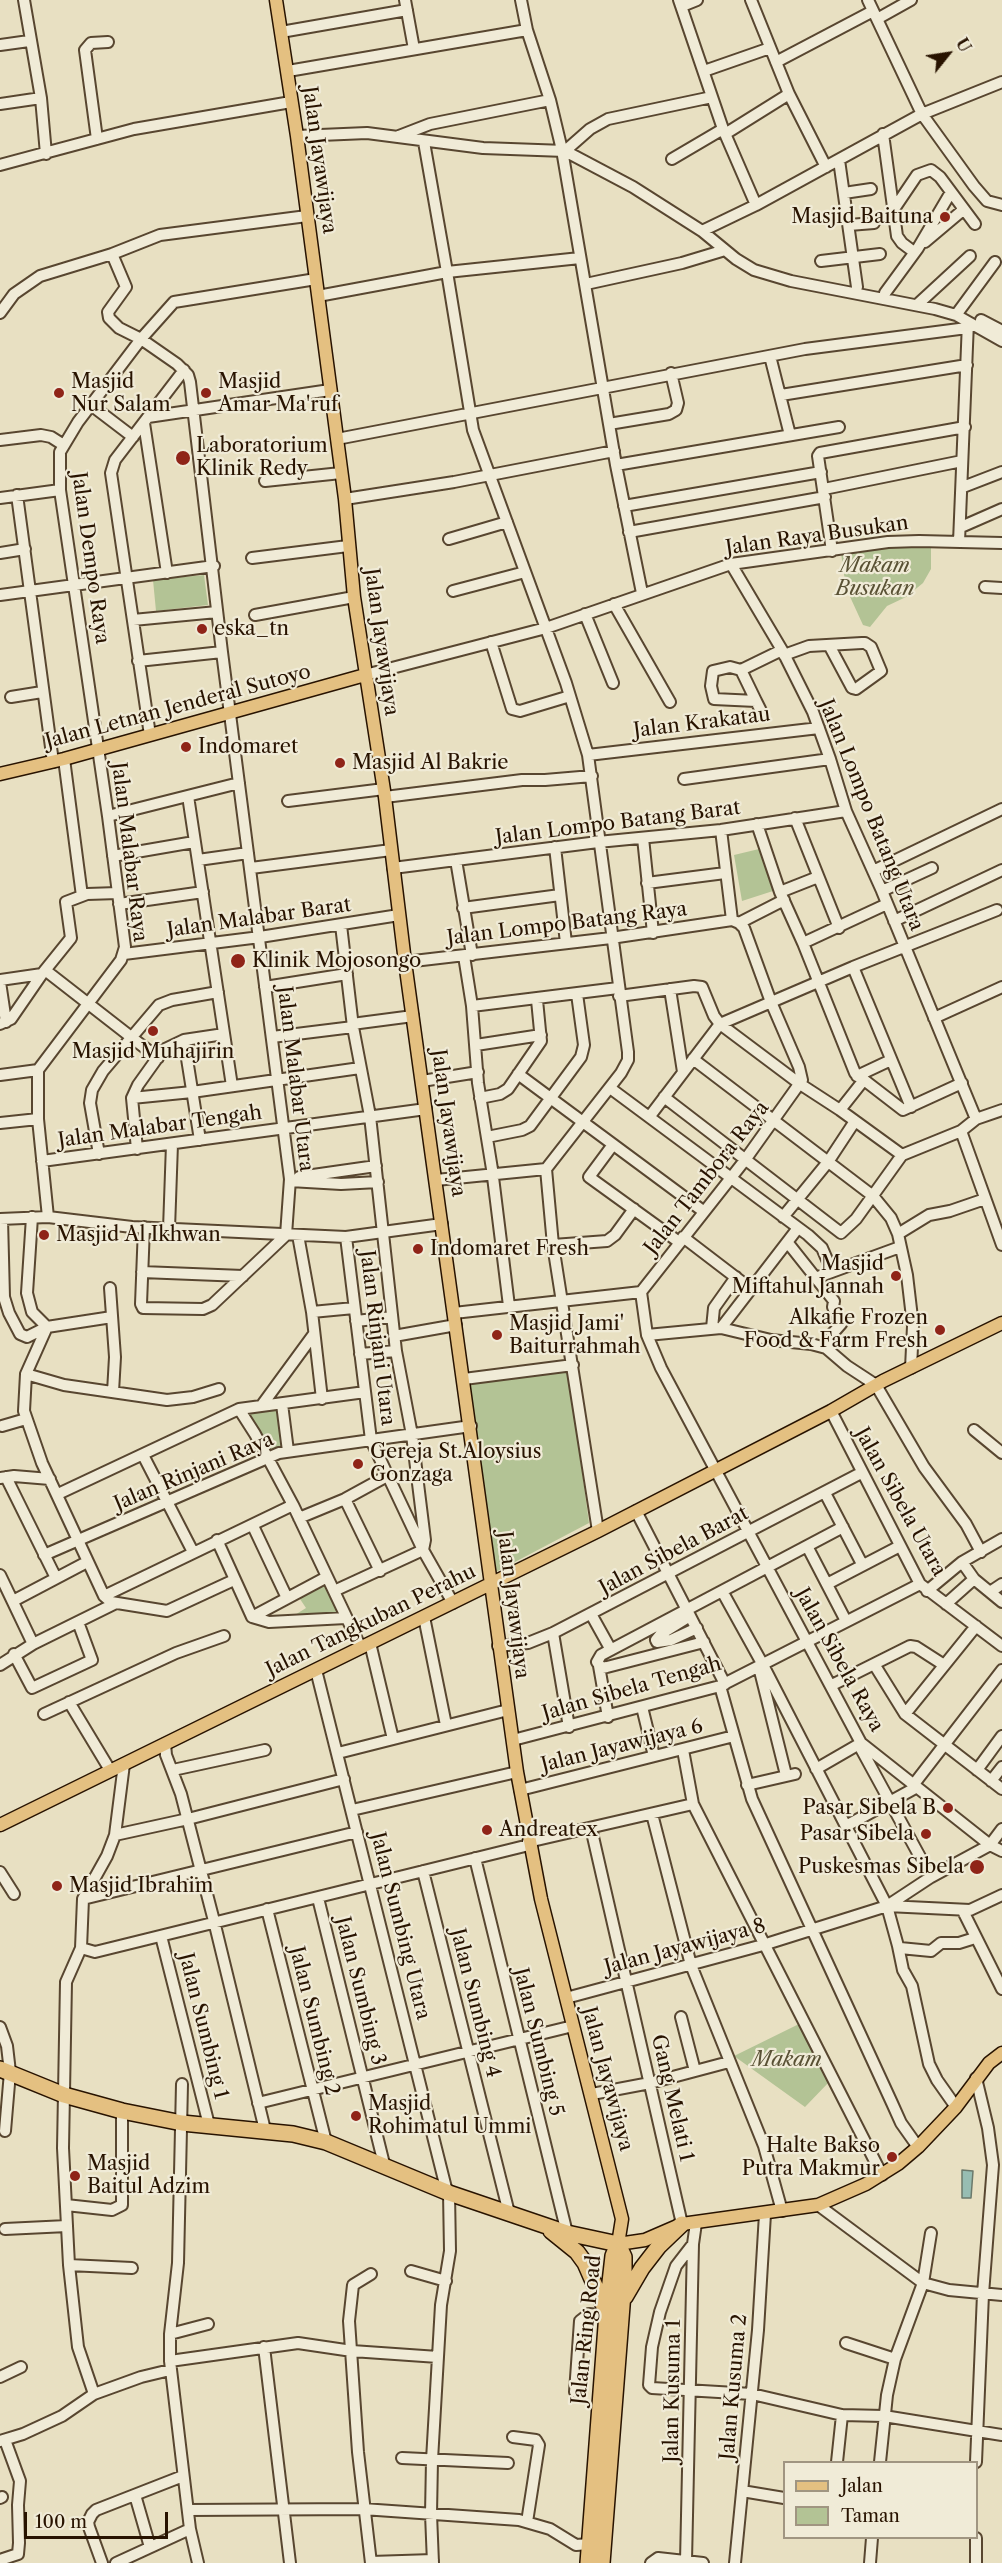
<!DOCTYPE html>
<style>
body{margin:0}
#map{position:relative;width:1002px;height:2563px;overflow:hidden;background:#e8e0c2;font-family:"Libre Caslon Text",serif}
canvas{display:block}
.legend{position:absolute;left:783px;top:2461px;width:195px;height:78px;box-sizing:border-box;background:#f0ebd7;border:2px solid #a09581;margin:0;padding:8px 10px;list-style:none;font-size:18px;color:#281300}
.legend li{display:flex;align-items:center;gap:12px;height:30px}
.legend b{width:30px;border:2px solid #a09581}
.north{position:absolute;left:918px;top:24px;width:60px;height:60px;-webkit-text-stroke:4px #f0ebd7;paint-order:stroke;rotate:60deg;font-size:16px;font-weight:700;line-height:24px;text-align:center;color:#281300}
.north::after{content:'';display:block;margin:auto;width:21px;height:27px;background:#281300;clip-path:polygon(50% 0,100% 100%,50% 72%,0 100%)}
.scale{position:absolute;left:24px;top:2512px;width:144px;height:27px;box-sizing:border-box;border:3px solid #281300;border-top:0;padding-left:8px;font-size:18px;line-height:21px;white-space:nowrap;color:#281300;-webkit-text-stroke:4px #f0ebd7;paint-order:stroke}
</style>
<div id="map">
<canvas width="1002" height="2563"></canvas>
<ul class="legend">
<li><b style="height:8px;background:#e4c081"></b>Jalan</li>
<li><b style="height:16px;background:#b3c395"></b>Taman</li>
</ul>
<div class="north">U</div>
<div class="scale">100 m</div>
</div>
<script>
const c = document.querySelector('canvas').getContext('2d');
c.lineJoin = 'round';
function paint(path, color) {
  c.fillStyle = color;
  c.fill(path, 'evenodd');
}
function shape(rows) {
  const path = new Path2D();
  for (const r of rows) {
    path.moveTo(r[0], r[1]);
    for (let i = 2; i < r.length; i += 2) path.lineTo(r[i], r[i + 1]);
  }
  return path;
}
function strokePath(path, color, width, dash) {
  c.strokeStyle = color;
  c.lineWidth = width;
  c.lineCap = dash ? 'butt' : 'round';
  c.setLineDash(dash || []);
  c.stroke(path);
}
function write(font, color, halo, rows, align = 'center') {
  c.font = font + ' "Libre Caslon Text",serif';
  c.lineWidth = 4.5;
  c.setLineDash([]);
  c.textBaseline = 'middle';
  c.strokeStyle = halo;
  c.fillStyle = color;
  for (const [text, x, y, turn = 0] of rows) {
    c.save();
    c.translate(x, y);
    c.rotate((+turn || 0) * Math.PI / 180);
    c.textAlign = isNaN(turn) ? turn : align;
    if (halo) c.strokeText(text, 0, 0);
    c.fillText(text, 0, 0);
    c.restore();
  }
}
paint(shape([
 [931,546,931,569,923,583,906,597,887,606,870,627,863,625,846,588,841,553,873,547],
 [204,575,208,605,156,611,153,580],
 [759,849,773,891,742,901,734,855],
 [568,1368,589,1523,494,1573,468,1383],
 [280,1406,285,1449,268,1454,242,1410],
 [326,1581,342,1616,290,1618,306,1608,298,1596],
 [799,2024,830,2081,805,2107,734,2056]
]), '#b3c395');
const water = shape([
 [962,2170,973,2171,971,2198,962,2198,962,2170]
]);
paint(water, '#97bdb2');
strokePath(water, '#6b796b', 1.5);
const minor = shape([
 [24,0,41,98,46,154],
 [405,0,414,49],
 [521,0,527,30,550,100,562,150,616,465,642,593],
 [679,0,723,129,756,205],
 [751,0,789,94,826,167],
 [868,0,922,114,974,186,987,201,1002,205],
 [682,6,697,0],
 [877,19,911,0],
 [281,32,407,10],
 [0,45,29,41],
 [776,62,873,11],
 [288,71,527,30],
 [704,71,770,48],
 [0,104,41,98],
 [725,134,789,94],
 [883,134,897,236,902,243,914,252],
 [297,136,367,133,483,148,565,151,633,187,702,231,736,259,754,270,791,281,935,309,956,315,1002,341],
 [399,136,430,124,550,100],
 [97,139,85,50,91,43,108,42],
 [565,151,590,129,608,119,712,97],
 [672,159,723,129],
 [839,160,857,287],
 [0,165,134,129,291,102],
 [844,193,871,189],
 [894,209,917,175,931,170,940,177,975,224],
 [849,225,874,223],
 [702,231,756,205,922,114,1002,82],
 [925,242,963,210],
 [112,254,126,287,108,312,109,318,119,328,141,339,177,364,188,375,190,382,222,652,290,1179,286,1235,212,1305,203,1309,143,1308,141,1304,144,1227],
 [821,261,880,254],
 [586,284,682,263,725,250],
 [885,293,918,248,951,192],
 [318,296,447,272,424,142],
 [918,304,970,256],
 [0,313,14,294,40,276,112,254,160,235,307,216],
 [956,315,995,262],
 [981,320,1002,331],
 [770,356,790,435],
 [781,395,967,365],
 [91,405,133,437],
 [148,417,330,390],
 [144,423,167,573],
 [609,424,669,414,676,410,678,403,671,373],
 [337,439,805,349,967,328],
 [0,440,41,435,51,437,62,444],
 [616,465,839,427],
 [265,481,341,473],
 [963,487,1002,472],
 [824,489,962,461],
 [17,495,53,762],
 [0,498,60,490],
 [345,499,454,482,614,451],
 [624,506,821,472],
 [961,527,1002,509],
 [629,532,825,497],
 [449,539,507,522],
 [959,542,968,322],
 [832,551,818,456,820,453,965,427],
 [0,553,25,549],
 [252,558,348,546],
 [731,564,782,650,813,712,830,759,846,811,882,891,976,1119],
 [985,587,1002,588],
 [453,591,525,572],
 [0,595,214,566],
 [614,604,670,702],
 [585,614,613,683],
 [255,615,354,597],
 [133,620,217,612],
 [491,642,512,709,520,711,570,696],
 [784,655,809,646,862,643,865,643,871,647,881,671,856,689,852,688,829,645],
 [138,661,222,652],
 [741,670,730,667,713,671,711,686,714,699,756,701,741,670,782,650],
 [365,675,546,628,731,564,888,542,919,541,1002,543],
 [11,697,42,692],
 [756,701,762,713],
 [150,735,111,473,115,460,184,370],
 [588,755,819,728],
 [64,759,82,896],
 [684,779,830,759],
 [188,796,232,1086],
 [385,797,522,780,545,780,592,776],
 [288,801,384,789],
 [108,816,239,783],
 [795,818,839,928],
 [757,824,780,892,803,943,855,1073,903,1110,962,1083],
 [721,830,732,920],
 [643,838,653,933],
 [555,847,566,943],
 [113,856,194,842],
 [198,860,248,853],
 [456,860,472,955],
 [251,868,391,850],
 [393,868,598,842,721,830,846,811],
 [873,871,1002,809],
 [647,883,725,873],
 [882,891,932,868],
 [780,892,818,877],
 [119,904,203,892],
 [463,908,560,895],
 [894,921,1002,870],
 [739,923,784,900],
 [803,943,887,904],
 [124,954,260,937,399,915],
 [464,956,472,1006,478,1083,492,1169,509,1306],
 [405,962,611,938,732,920],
 [853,967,911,1107],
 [45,970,158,1058],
 [0,980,42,974],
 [0,982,6,1022],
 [265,987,347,974],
 [670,989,683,1072],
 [619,996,694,986,702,987,714,1016,720,1024,800,1084,840,1110,902,1155,961,1131,976,1119,1002,1110],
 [472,1006,618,988],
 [934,1018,1002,987],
 [0,1024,11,1019,42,974,71,938,66,902,87,894,118,893],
 [352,1024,413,1016],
 [272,1037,353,1027],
 [184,1040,200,1140],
 [476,1045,541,1035],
 [693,1059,873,1196,891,1218,898,1234,907,1275,913,1326,911,1368],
 [518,1074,703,1211],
 [0,1075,38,1070],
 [857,1076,891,1060],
 [422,1081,478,1072],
 [610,1088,808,1235,822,1248,832,1271],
 [664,1097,841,1233,856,1219,902,1155],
 [132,1098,192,1092,360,1068],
 [480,1098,500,1094,508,1089,541,1041,537,1000],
 [840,1110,863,1081],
 [650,1116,720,1024,853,967,997,910],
 [0,1123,38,1119],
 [961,1131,1002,1245],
 [487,1137,522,1130,530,1126,581,1057,584,1045,577,994],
 [612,1146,589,1177,679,1242],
 [137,1149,132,1098,138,1085,163,1050,184,1040,224,1034],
 [99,1154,90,1103,92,1090,103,1071,159,1005,172,1000,218,992],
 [42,1161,426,1109],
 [546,1169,621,1073,628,1060,628,1052,588,755,566,683,473,430,447,272,580,258],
 [546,1169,553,1245,598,1531],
 [299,1177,376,1166],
 [436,1180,546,1169],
 [290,1181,341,1184,378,1182],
 [32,1217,27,1293,32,1312,47,1327,26,1374,24,1411,42,1463,104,1596,111,1602,167,1611,234,1580],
 [48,1217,38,1119,38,1070,121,960,125,947,108,816,60,490,60,452,78,422,141,339,174,302,316,279],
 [783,1217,828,1162,855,1121],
 [0,1219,48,1217,132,1227,346,1237,442,1224],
 [2,1219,4,1297,9,1313,20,1334,27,1337,47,1327,112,1317],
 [169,1229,172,1144],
 [898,1234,929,1215,950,1211,985,1199],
 [298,1235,312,1312,322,1399],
 [346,1237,371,1440,423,1550,453,1603],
 [683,1237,751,1289],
 [788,1243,834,1301,833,1307,841,1324,833,1333,826,1348],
 [553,1245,607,1241,615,1235,634,1209],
 [142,1272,243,1276],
 [818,1277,900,1247],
 [110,1288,115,1357,113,1392],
 [641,1292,647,1335,661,1368,861,1743,990,1845,1002,1851],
 [641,1292,745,1160,802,1080,799,1067,771,1002,744,928,739,923,732,920],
 [312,1312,354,1308],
 [454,1313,641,1292],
 [356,1321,392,1317],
 [712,1328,714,1308,736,1277],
 [721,1328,771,1340,811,1344,826,1348,847,1366,876,1385,924,1467,966,1524,981,1552],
 [647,1335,721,1328,798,1228],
 [394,1336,456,1325],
 [360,1354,396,1351],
 [26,1374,64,1385,167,1400,193,1397,219,1389],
 [464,1379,573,1365],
 [282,1404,288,1451],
 [262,1405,314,1334],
 [239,1409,255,1434,293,1505,361,1648],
 [831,1411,920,1584,1002,1646],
 [2,1426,26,1419],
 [974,1430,1002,1453],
 [143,1455,193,1552],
 [6,1477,56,1578],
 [0,1478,14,1476,50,1479],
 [825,1493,862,1564],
 [58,1494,239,1409,365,1392],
 [345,1499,380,1571],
 [636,1511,725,1684],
 [299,1518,345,1499,387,1476],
 [253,1526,287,1598],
 [217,1540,252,1617],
 [807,1546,846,1621],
 [44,1555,279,1453,471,1426],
 [962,1562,974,1579,1002,1602],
 [0,1575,33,1644],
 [827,1584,900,1546],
 [334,1591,423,1550,425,1540,412,1435,396,1351,370,1116,353,1027,341,925],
 [722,1591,763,1665,887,1906,898,1946,900,1948,931,1951,941,1943,959,1943,975,1938],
 [927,1591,962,1562,1002,1539],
 [990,1592,1002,1584],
 [104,1596,293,1505],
 [13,1601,87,1562],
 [946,1604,974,1579],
 [591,1614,611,1650],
 [690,1616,661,1634,656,1640,657,1642,671,1640,697,1628],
 [252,1617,269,1622,346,1618],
 [252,1617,327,1577],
 [424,1617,446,1725],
 [553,1633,569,1727],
 [704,1642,607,1667,602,1668,597,1662,601,1655,843,1527],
 [370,1643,393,1739],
 [498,1646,528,1643,553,1633,861,1473],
 [14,1654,32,1688,92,1660,78,1622],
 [874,1664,905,1714,1002,1789],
 [0,1665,33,1644,116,1603],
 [599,1666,608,1717],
 [759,1667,786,1775],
 [316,1670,447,2192],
 [832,1685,910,1646,916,1647,944,1665],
 [720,1686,752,1799,892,2103,901,2123,918,2147],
 [69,1702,110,1770],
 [642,1707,654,1756],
 [44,1714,176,1653,224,1636],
 [905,1714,976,1626],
 [513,1740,720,1686,920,1584],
 [165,1744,166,1755,181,1794,214,1921,265,2130],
 [859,1745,931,1877],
 [683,1750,693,1804,882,2175],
 [338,1753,508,1710],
 [816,1769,861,1743],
 [173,1770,265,1750],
 [977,1770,1002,1736],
 [991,1781,1002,1767],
 [914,1784,1002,1670],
 [747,1785,795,1774],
 [520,1790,734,1736],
 [352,1810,517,1772],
 [652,1814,691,1965,764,2146,782,2211],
 [846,1826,917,1787],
 [591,1828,682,2224],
 [115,1835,188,1819,344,1779],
 [528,1842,693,1804],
 [475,1858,567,2233],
 [423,1871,509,2213],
 [0,1872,14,1894],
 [318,1898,384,2164],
 [83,1899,357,1832],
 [887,1906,970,1910,1002,1895],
 [267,1909,326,2142],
 [963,1911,1002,1989],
 [161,1936,209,2125],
 [898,1946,903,1970,912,1986,929,2064,937,2080,956,2107],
 [81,1948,95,1952,529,1845],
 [566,1998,763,1945,887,1906,931,1877,990,1845,1002,1829],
 [681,2017,695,2071],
 [0,2027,7,2046,10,2072,5,2131],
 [976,2078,988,2128,993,2165,983,2294,976,2462],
 [182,2084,178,2263,170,2334,170,2361,190,2529,198,2563],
 [592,2094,650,2083,729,2062],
 [258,2103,573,2026],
 [66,2205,112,2210,122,2205,122,2111],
 [818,2205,923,2283,949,2290,1002,2295],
 [5,2229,67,2226],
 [693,2244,676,2266,660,2312,652,2347,649,2385,652,2388,752,2394,842,2415,884,2416,1002,2435],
 [69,2265,132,2268],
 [411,2271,446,2281],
 [371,2274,353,2285,349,2321,358,2452,371,2563],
 [170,2334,208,2324],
 [846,2343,895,2359],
 [264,2347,290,2563],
 [170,2361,298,2343,352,2351,438,2357],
 [0,2377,21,2367],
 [575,2392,580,2321,589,2314,607,2316],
 [94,2394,78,2347,69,2265,63,2148,66,1982,81,1948,83,1899,107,1856,115,1835,124,1764],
 [513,2437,536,2440,539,2445,527,2522],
 [0,2441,23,2434,62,2416,94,2394,141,2377,170,2370],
 [402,2458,508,2463],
 [837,2462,842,2415],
 [880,2462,887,2395,895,2359,923,2283,931,2233],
 [742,2491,784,2498],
 [135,2495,150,2547],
 [0,2498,2,2497],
 [188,2510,363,2509,519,2520,550,2529,576,2545,590,2544],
 [976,2538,976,2563],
 [0,2560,18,2554,19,2543,18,2505,20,2481,5,2440],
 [686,2561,693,2244,696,2223],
 [371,2562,433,2560],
 [102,2563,89,2527,88,2522,92,2514,96,2510,183,2476],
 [116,2563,190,2529],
 [433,2563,431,2514,432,2460,441,2305,450,2251,449,2193],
 [651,2563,658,2558,703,2563],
 [735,2563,758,2330,765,2214],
 [870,2563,872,2538]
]);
const major = shape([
 [276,0,297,136,345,499,354,597,385,797,405,962,517,1772,541,1899,622,2219,618,2244,645,2240,682,2224,818,2205,866,2184,898,2164,918,2147,956,2107,989,2063,1002,2053],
 [0,774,64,759,365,675],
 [0,1825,598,1531,831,1411,883,1381,1002,1323]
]);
const highway = shape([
 [0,2069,64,2095,122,2111,182,2123,293,2134,326,2142,449,2193,567,2233,618,2244],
 [551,2231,577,2252,585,2263,606,2311],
 [625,2297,642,2268,659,2246,682,2224],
 [588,2563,608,2300,613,2256,618,2244],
 [602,2563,624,2280,624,2257,618,2244]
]);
strokePath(minor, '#584630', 14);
strokePath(major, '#281300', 15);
strokePath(highway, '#281300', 18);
strokePath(minor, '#f0ebd7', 10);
strokePath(major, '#e4c081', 12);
strokePath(highway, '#e4c081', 15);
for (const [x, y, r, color] of [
 [945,217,6,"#8f2418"],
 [59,393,6,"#8f2418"],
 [206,393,6,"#8f2418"],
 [183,458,8,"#8f2418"],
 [202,629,6,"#8f2418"],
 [186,747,6,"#8f2418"],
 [340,763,6,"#8f2418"],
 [238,961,8,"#8f2418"],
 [153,1031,6,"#8f2418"],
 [44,1235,6,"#8f2418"],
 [418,1249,6,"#8f2418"],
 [896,1276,6,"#8f2418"],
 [940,1330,6,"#8f2418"],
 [497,1335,6,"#8f2418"],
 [358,1464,6,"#8f2418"],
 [948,1808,6,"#8f2418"],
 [487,1830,6,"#8f2418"],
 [926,1834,6,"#8f2418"],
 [977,1867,8,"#8f2418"],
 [57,1886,6,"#8f2418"],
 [356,2116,6,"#8f2418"],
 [892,2157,6,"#8f2418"],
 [75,2176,6,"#8f2418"]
]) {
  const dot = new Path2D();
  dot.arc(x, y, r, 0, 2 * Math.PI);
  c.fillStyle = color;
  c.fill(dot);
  strokePath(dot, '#f0ebd7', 2);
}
write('20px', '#281300', '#f0ebd7', [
 ["Jalan Jayawijaya",319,160,82],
 ["Jalan Raya Busukan",817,536,-8],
 ["Jalan Dempo Raya",90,558,82],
 ["Jalan Jayawijaya",381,642,82],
 ["Jalan Letnan Jenderal Sutoyo",178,707,-15],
 ["Jalan Krakatau",702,723,-7],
 ["Jalan Lompo Batang Utara",871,815,68],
 ["Jalan Lompo Batang Barat",618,823,-7],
 ["Jalan Malabar Raya",129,852,83],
 ["Jalan Malabar Barat",259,918,-8],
 ["Jalan Lompo Batang Raya",567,924,-7],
 ["Jalan Malabar Utara",295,1079,83],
 ["Jalan Jayawijaya",448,1123,82],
 ["Jalan Malabar Tengah",160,1127,-8],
 ["Jalan Tambora Raya",707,1178,-52],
 ["Jalan Rinjani Utara",377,1338,83],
 ["Jalan Rinjani Raya",194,1472,-23],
 ["Jalan Sibela Utara",900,1502,61],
 ["Jalan Sibela Barat",674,1551,-28],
 ["Jalan Jayawijaya",513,1605,83],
 ["Jalan Tangkuban Perahu",371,1621,-26],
 ["Jalan Sibela Raya",839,1660,61],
 ["Jalan Sibela Tengah",632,1689,-16],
 ["Jalan Jayawijaya 6",622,1746,-14],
 ["Jalan Sumbing Utara",400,1926,76],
 ["Jalan Jayawijaya 8",685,1947,-15],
 ["Jalan Sumbing 3",360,1991,76],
 ["Jalan Sumbing 4",475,2003,76],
 ["Jalan Sumbing 2",314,2021,76],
 ["Jalan Sumbing 1",203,2026,76],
 ["Jalan Sumbing 5",538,2042,76],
 ["Jalan Jayawijaya",607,2079,75],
 ["Gang Melati 1",672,2098,77],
 ["Jalan Ring Road",587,2330,-84],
 ["Jalan Kusuma 2",734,2387,-85],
 ["Jalan Kusuma 1",673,2391,-89]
]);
write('20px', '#281300', '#f0ebd7', [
 ["Masjid Baituna",933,217,"right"],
 ["Masjid",71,382],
 ["Nur Salam",71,405],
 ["Masjid",218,382],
 ["Amar Ma'ruf",218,405],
 ["Laboratorium",196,446],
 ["Klinik Redy",196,469],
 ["eska_tn",214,629],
 ["Indomaret",198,747],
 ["Masjid Al Bakrie",352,763],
 ["Klinik Mojosongo",252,961],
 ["Masjid Muhajirin",153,1052,"center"],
 ["Masjid Al Ikhwan",56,1235],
 ["Indomaret Fresh",430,1249],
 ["Masjid",884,1264,"right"],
 ["Miftahul Jannah",884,1287,"right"],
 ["Alkafie Frozen",928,1318,"right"],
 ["Food & Farm Fresh",928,1341,"right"],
 ["Masjid Jami'",509,1324],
 ["Baiturrahmah",509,1347],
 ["Gereja St.Aloysius",370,1452],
 ["Gonzaga",370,1475],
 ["Pasar Sibela B",936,1808,"right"],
 ["Andreatex",499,1830],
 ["Pasar Sibela",914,1834,"right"],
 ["Puskesmas Sibela",964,1867,"right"],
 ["Masjid Ibrahim",69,1886],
 ["Masjid",368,2104],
 ["Rohimatul Ummi",368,2127],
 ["Halte Bakso",880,2146,"right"],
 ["Putra Makmur",880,2169,"right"],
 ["Masjid",87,2164],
 ["Baitul Adzim",87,2187]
], 'left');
write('italic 20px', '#595134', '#f0ebd7', [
 ["Makam",875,566],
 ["Busukan",875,589],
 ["Makam",787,2060]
]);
</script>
